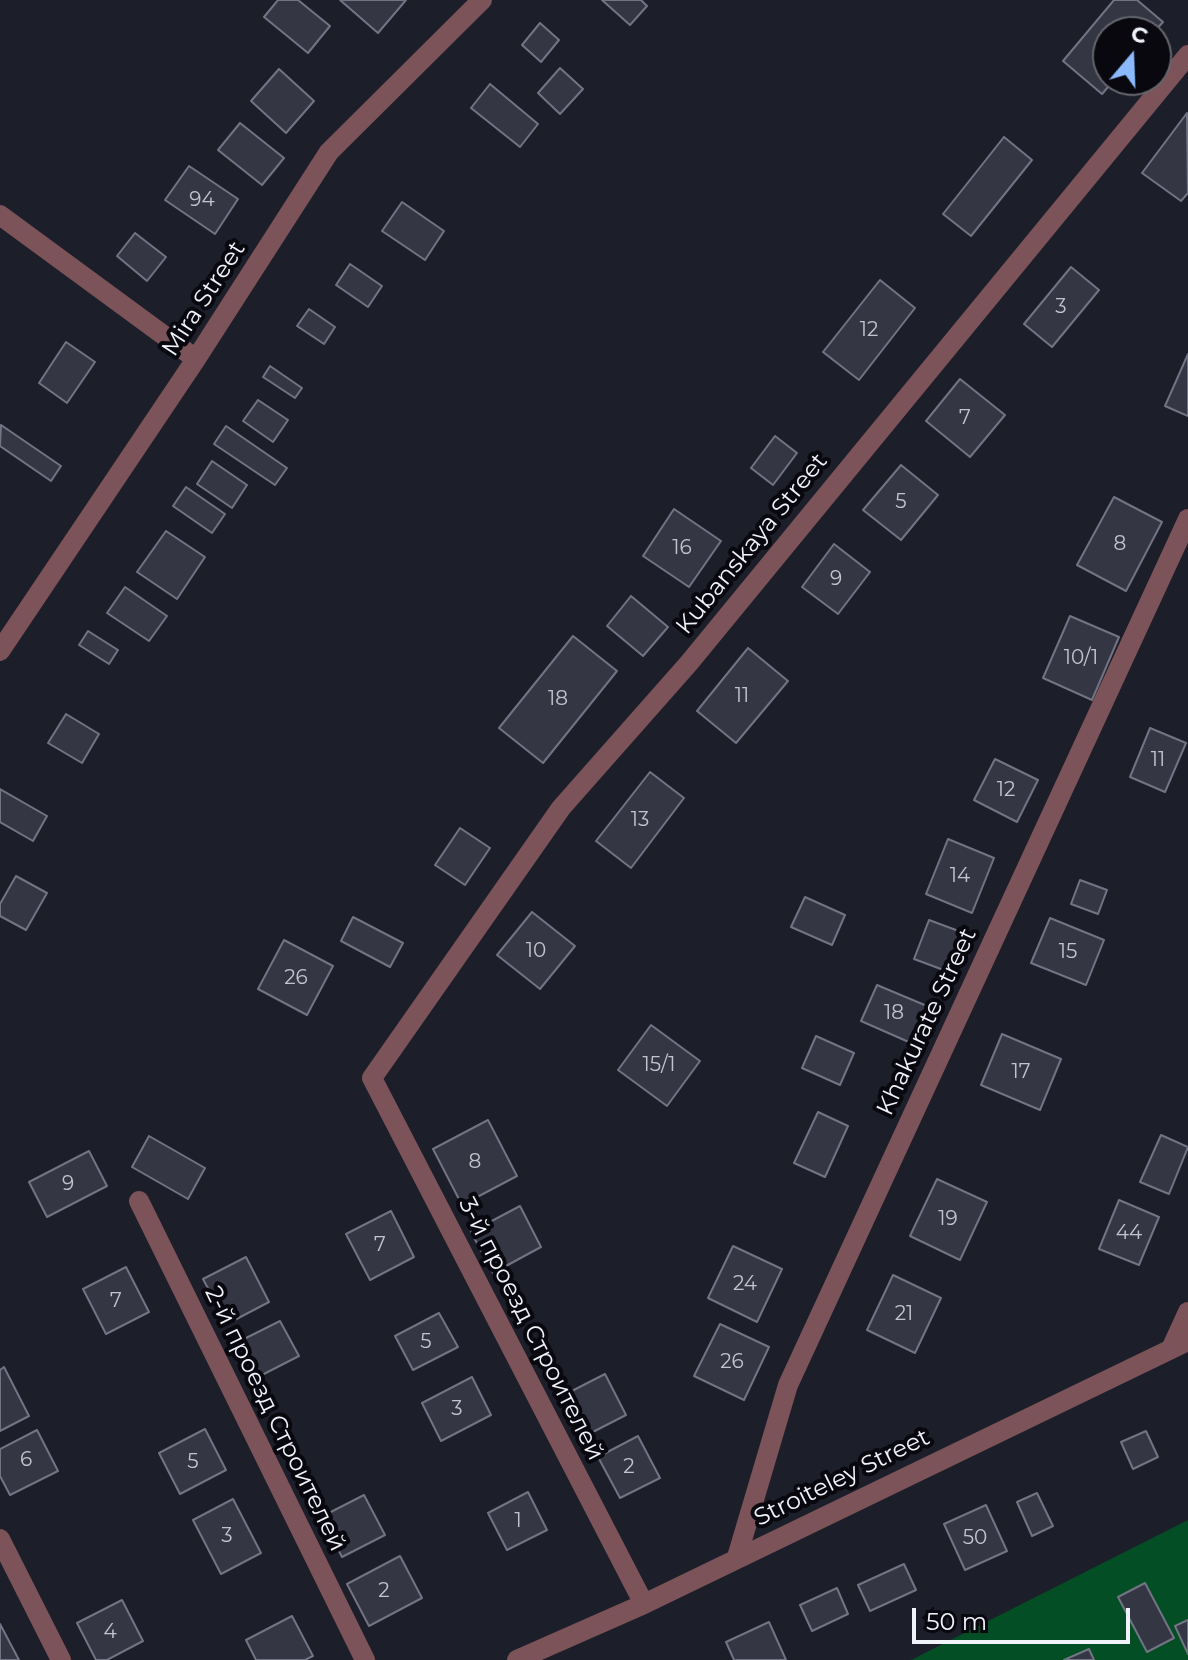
<!DOCTYPE html>
<meta charset="utf-8">
<style>
body{margin:0}
#map{position:relative;width:1188px;height:1660px;overflow:hidden;background:#1c1e2a;font-family:Montserrat,sans-serif}
canvas{display:block}
.north{position:absolute;left:1092px;top:16px;width:80px;height:80px;box-sizing:border-box;background:#08080e;border:2px solid #65666d;border-radius:50%;rotate:19deg;font-size:22px;font-weight:700;line-height:32px;text-align:center;color:#f1f3fb}
.north::after{content:'';display:block;margin:auto;width:28px;height:36px;background:#8bbafc;clip-path:polygon(50% 0,100% 100%,50% 72%,0 100%)}
.scale{position:absolute;left:912px;top:1608px;width:218px;height:36px;box-sizing:border-box;border:4px solid #f1f3fb;border-top:0;padding-left:10px;font-size:24px;line-height:28px;white-space:nowrap;color:#f1f3fb;-webkit-text-stroke:6px #08080e;paint-order:stroke}
</style>
<div id="map">
<canvas width="1188" height="1660"></canvas>
<div class="north">С</div>
<div class="scale">50 m</div>
</div>
<script>
const c = document.querySelector('canvas').getContext('2d');
c.lineJoin = 'round';
function paint(path, color) {
  c.fillStyle = color;
  c.fill(path, 'evenodd');
}
function shape(rows) {
  const path = new Path2D();
  for (const r of rows) {
    path.moveTo(r[0], r[1]);
    for (let i = 2; i < r.length; i += 2) path.lineTo(r[i], r[i + 1]);
  }
  return path;
}
function strokePath(path, color, width, dash) {
  c.strokeStyle = color;
  c.lineWidth = width;
  c.lineCap = dash ? 'butt' : 'round';
  c.setLineDash(dash || []);
  c.stroke(path);
}
function write(font, color, halo, rows, align = 'center') {
  c.font = font + ' Montserrat,sans-serif';
  c.lineWidth = 8;
  c.setLineDash([]);
  c.textBaseline = 'middle';
  c.strokeStyle = halo;
  c.fillStyle = color;
  for (const [text, x, y, turn = 0] of rows) {
    c.save();
    c.translate(x, y);
    c.rotate((+turn || 0) * Math.PI / 180);
    c.textAlign = isNaN(turn) ? turn : align;
    if (halo) c.strokeText(text, 0, 0);
    c.fillText(text, 0, 0);
    c.restore();
  }
}
paint(shape([
 [1188,1520,1188,1660,911,1660]
]), '#044e25');
const building = shape([
 [278,0,298,0,330,26,308,53,264,17,278,0],
 [340,0,406,0,378,33,340,0],
 [602,0,641,0,647,6,630,25,602,0],
 [1114,0,1137,0,1163,22,1154,32,1108,32,1108,80,1114,80,1102,94,1063,61,1114,0],
 [540,23,559,40,541,62,522,45,540,23],
 [560,68,583,89,560,114,538,93,560,68],
 [279,69,314,101,286,133,251,101,279,69],
 [490,84,538,124,520,147,471,108,490,84],
 [1187,113,1188,193,1181,201,1142,173,1187,113],
 [240,123,284,158,262,185,218,150,240,123],
 [1004,137,1032,160,971,236,943,214,1004,137],
 [189,166,238,199,215,234,165,200,189,166],
 [402,202,444,231,425,260,382,231,402,202],
 [135,233,166,257,147,281,117,256,135,233],
 [350,264,382,286,368,307,336,285,350,264],
 [1071,267,1099,290,1052,347,1024,324,1071,267],
 [880,280,915,308,859,380,823,352,880,280],
 [309,309,335,327,324,344,297,326,309,309],
 [66,342,95,362,67,403,39,383,66,342],
 [1188,354,1188,416,1165,406,1188,354],
 [270,366,302,388,295,398,263,377,270,366],
 [960,379,1005,415,970,457,926,421,960,379],
 [258,400,288,420,273,442,243,421,258,400],
 [1,425,61,466,51,481,0,446,1,425],
 [226,426,287,468,275,485,214,444,226,426],
 [775,436,797,453,773,485,751,468,775,436],
 [212,461,247,485,232,508,197,484,212,461],
 [901,465,938,495,901,540,863,510,901,465],
 [186,487,225,514,212,533,173,506,186,487],
 [1114,497,1162,522,1126,591,1077,565,1114,497],
 [674,509,721,541,689,587,643,556,674,509],
 [166,531,205,557,177,599,137,572,166,531],
 [834,544,870,572,838,614,802,587,834,544],
 [125,587,167,616,149,641,107,613,125,587],
 [631,596,668,627,643,656,607,626,631,596],
 [1070,616,1119,637,1092,700,1043,678,1070,616],
 [88,631,118,650,109,664,79,645,88,631],
 [573,636,617,671,543,763,499,728,573,636],
 [748,648,788,681,736,743,697,711,748,648],
 [66,714,99,734,82,763,48,743,66,714],
 [1150,728,1186,743,1165,792,1130,777,1150,728],
 [995,759,1038,780,1017,822,974,800,995,759],
 [650,772,684,798,631,868,596,841,650,772],
 [0,789,47,816,33,841,0,822,0,789],
 [460,828,490,848,465,885,435,865,460,828],
 [948,839,994,858,972,913,926,894,948,839],
 [16,876,47,893,26,930,0,916,0,904,16,876],
 [1080,880,1107,890,1098,914,1071,904,1080,880],
 [805,897,845,915,832,945,791,927,805,897],
 [532,912,575,946,540,989,497,955,532,912],
 [353,917,403,943,390,967,341,941,353,917],
 [1050,918,1104,940,1086,985,1031,963,1050,918],
 [929,920,964,933,949,972,914,959,929,920],
 [284,940,333,966,307,1015,258,989,284,940],
 [877,985,927,1006,911,1043,861,1021,877,985],
 [651,1025,700,1061,667,1106,618,1070,651,1025],
 [1002,1034,1061,1059,1040,1110,981,1085,1002,1034],
 [816,1036,854,1053,840,1085,802,1068,816,1036],
 [818,1112,848,1126,825,1177,794,1163,818,1112],
 [488,1120,517,1176,462,1205,433,1149,488,1120],
 [1161,1135,1188,1147,1169,1194,1140,1182,1161,1135],
 [149,1136,205,1168,188,1199,132,1167,149,1136],
 [89,1151,107,1186,47,1217,29,1182,89,1151],
 [937,1179,987,1202,960,1260,910,1236,937,1179],
 [1119,1200,1159,1217,1139,1265,1099,1249,1119,1200],
 [520,1206,541,1247,493,1273,471,1232,520,1206],
 [391,1211,414,1257,370,1280,346,1234,391,1211],
 [733,1246,782,1269,757,1322,708,1298,733,1246],
 [246,1257,269,1302,227,1324,203,1279,246,1257],
 [126,1267,149,1312,106,1334,83,1289,126,1267],
 [893,1275,941,1298,915,1353,867,1330,893,1275],
 [439,1313,458,1347,413,1370,395,1336,439,1313],
 [280,1321,299,1356,258,1377,240,1341,280,1321],
 [720,1324,769,1347,744,1400,694,1376,720,1324],
 [4,1367,29,1416,0,1431,0,1370,4,1367],
 [605,1374,626,1415,585,1436,564,1395,605,1374],
 [472,1377,491,1415,441,1441,422,1403,472,1377],
 [205,1429,226,1470,180,1494,159,1453,205,1429],
 [37,1430,58,1471,10,1495,0,1476,0,1449,37,1430],
 [1146,1431,1158,1457,1133,1469,1121,1442,1146,1431],
 [638,1436,660,1478,620,1498,598,1457,638,1436],
 [528,1492,547,1530,507,1550,488,1513,528,1492],
 [1037,1493,1053,1526,1032,1536,1017,1502,1037,1493],
 [364,1495,385,1535,342,1557,321,1517,364,1495],
 [233,1499,261,1553,221,1574,193,1520,233,1499],
 [986,1505,1007,1551,965,1570,944,1524,986,1505],
 [400,1556,422,1598,369,1626,347,1584,400,1556],
 [904,1564,916,1590,870,1611,858,1585,904,1564],
 [1145,1583,1174,1638,1147,1652,1118,1597,1145,1583],
 [837,1588,848,1614,812,1631,800,1605,837,1588],
 [122,1600,143,1641,107,1660,96,1660,77,1623,122,1600],
 [292,1616,313,1656,305,1660,256,1660,246,1640,292,1616],
 [1188,1620,1188,1654,1175,1626,1188,1620],
 [769,1622,786,1660,734,1660,726,1642,769,1622],
 [0,1624,19,1660,0,1660,0,1624],
 [1089,1649,1094,1660,1064,1660,1089,1649]
]);
paint(building, '#343644');
strokePath(building, '#727484', 2);
strokePath(shape([
 [0,215,196,359],
 [0,651,196,359,329,152,482,0],
 [139,1201,365,1660],
 [1171,1349,1188,1312],
 [0,1539,61,1660],
 [737,1557,788,1385,1188,519],
 [644,1604,372,1078,561,808,689,663,1188,55],
 [517,1660,644,1604,1188,1341]
]), '#7b5359', 20);
write('20px', '#c2c4cd', null, [
 ["94",202,200],
 ["3",1061,307],
 ["12",869,330],
 ["7",965,418],
 ["5",901,502],
 ["8",1120,544],
 ["16",682,548],
 ["9",836,579],
 ["10/1",1081,658],
 ["11",742,696],
 ["18",558,699],
 ["11",1158,760],
 ["12",1006,790],
 ["13",640,820],
 ["14",960,876],
 ["10",536,951],
 ["15",1068,952],
 ["26",296,978],
 ["18",894,1013],
 ["15/1",659,1065],
 ["17",1021,1072],
 ["8",475,1162],
 ["9",68,1184],
 ["19",948,1219],
 ["44",1129,1233],
 ["7",380,1245],
 ["24",745,1284],
 ["7",116,1301],
 ["21",904,1314],
 ["5",426,1342],
 ["26",732,1362],
 ["3",457,1409],
 ["6",26,1460],
 ["5",193,1462],
 ["2",629,1467],
 ["1",518,1521],
 ["3",227,1536],
 ["50",975,1538],
 ["2",384,1591],
 ["4",110,1632]
]);
write('24px', '#f1f3fb', '#08080e', [
 ["Mira Street",204,299,-57],
 ["Kubanskaya Street",752,544,-51],
 ["Khakurate Street",927,1022,-65],
 ["3-й проезд Строителей",531,1329,63],
 ["2-й проезд Строителей",275,1419,64],
 ["Stroiteley Street",842,1478,-26]
]);
</script>
